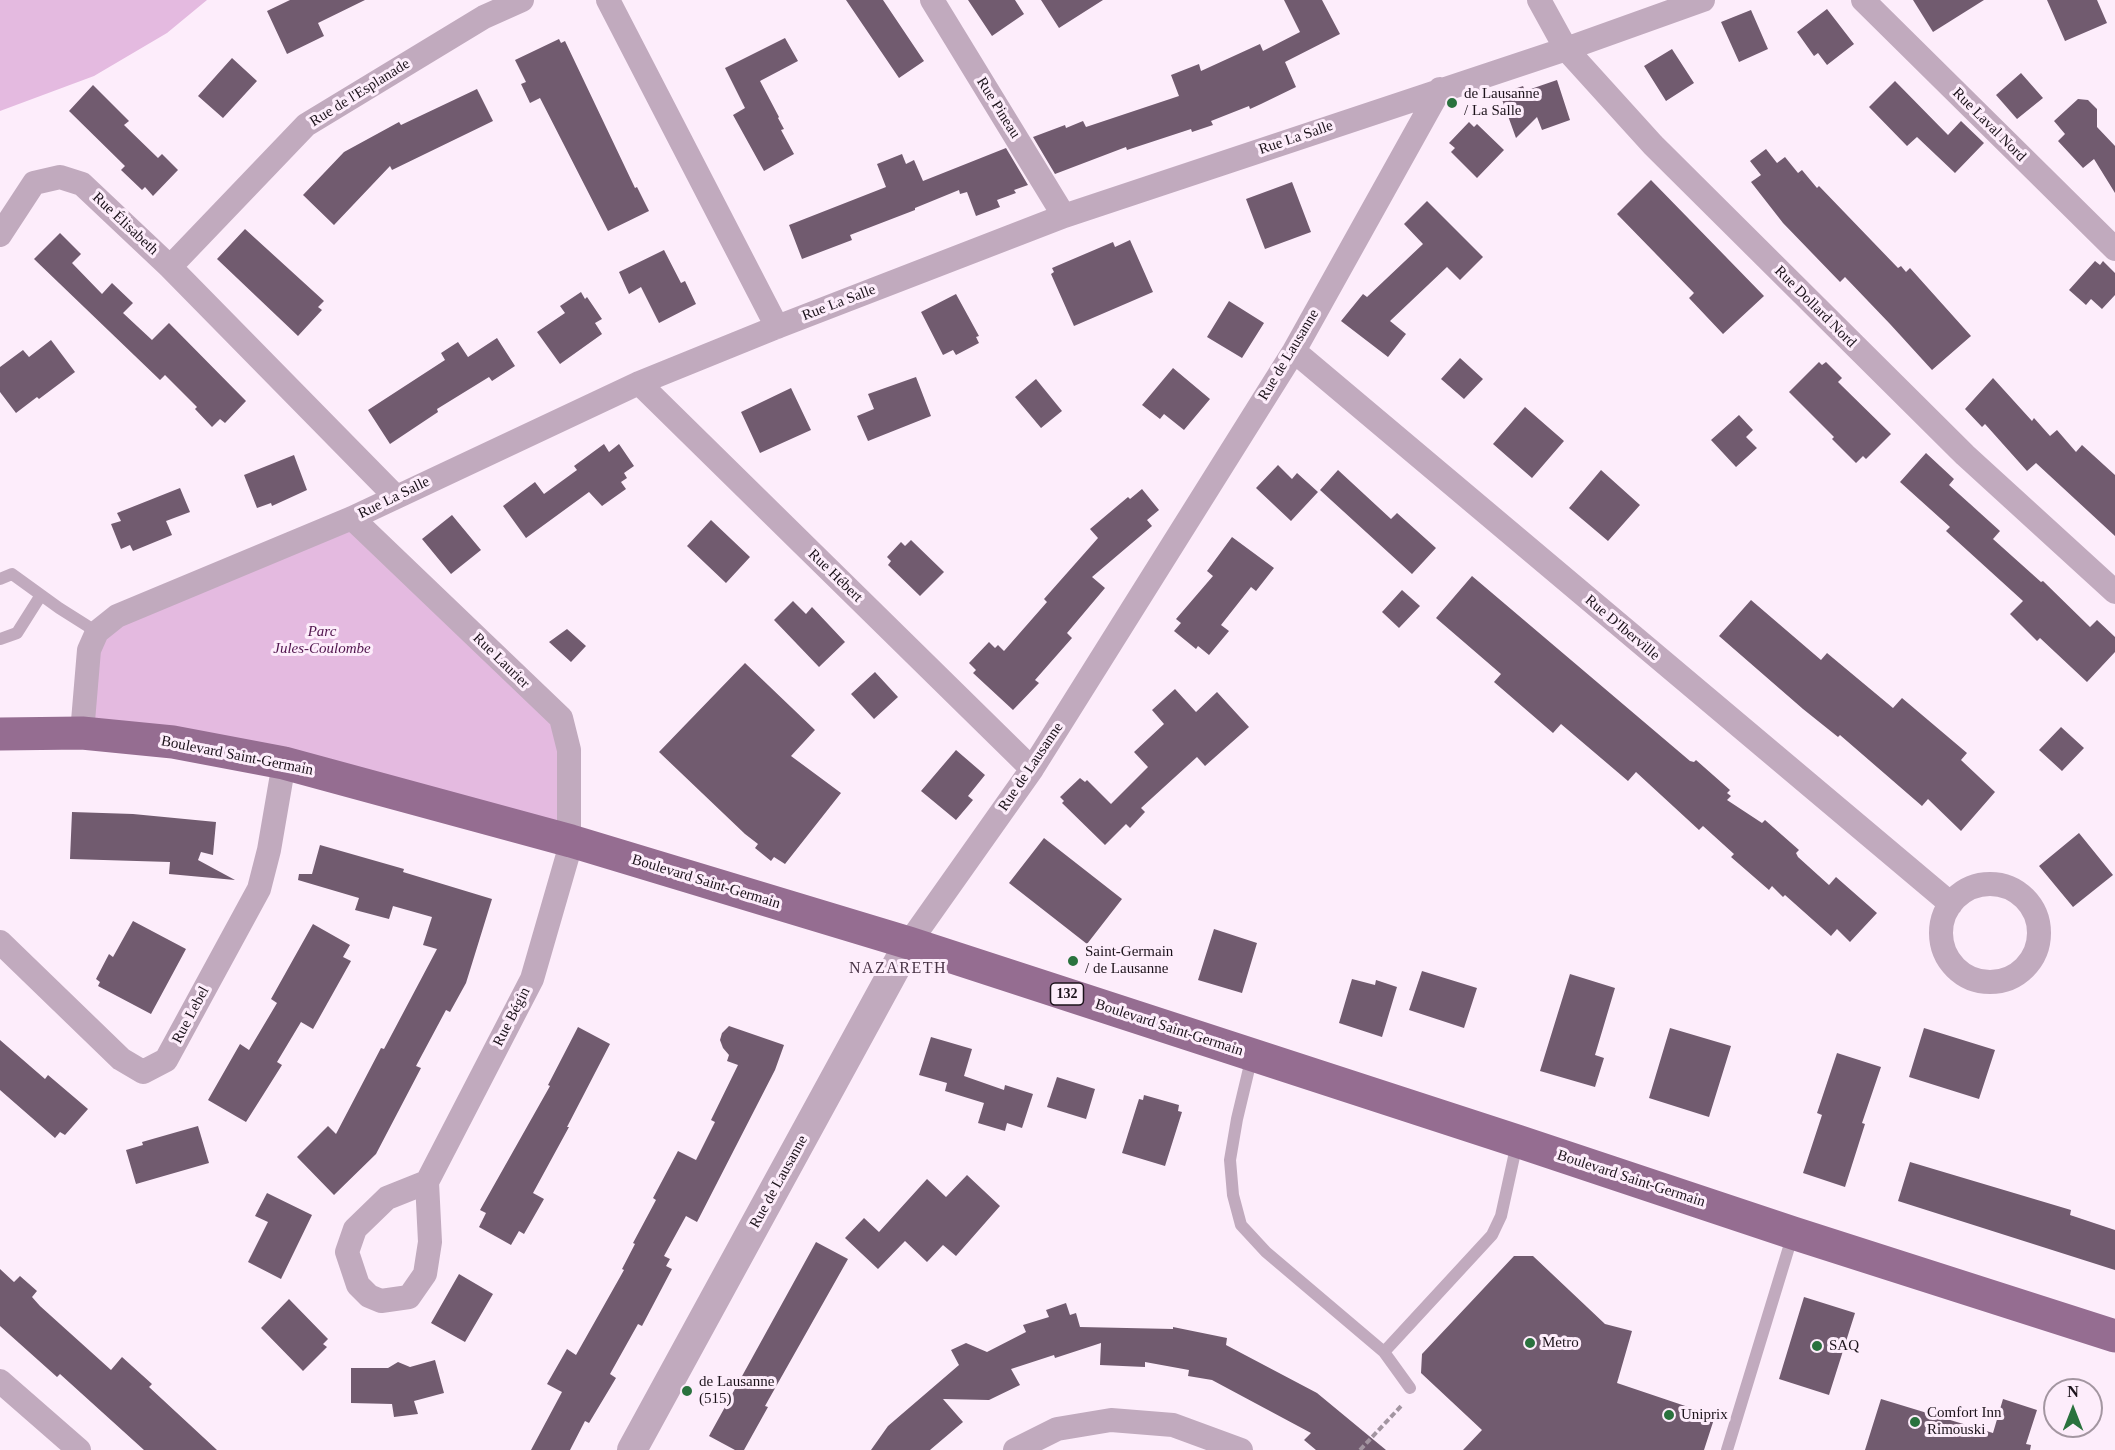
<!DOCTYPE html>
<meta charset="utf-8">
<style>
body{margin:0}
#map{position:relative;width:2115px;height:1450px;overflow:hidden;background:#fdedfb;font-family:Georgia,serif}
canvas{display:block}
.north{position:absolute;left:2043px;top:1378px;width:60px;height:60px;box-sizing:border-box;background:#fdedfb;border:2px solid #a396a1;border-radius:50%;rotate:0deg;font-size:16px;font-weight:700;line-height:24px;text-align:center;color:#1c131b}
.north::after{content:'';display:block;margin:auto;width:21px;height:27px;background:#2a723e;clip-path:polygon(50% 0,100% 100%,50% 72%,0 100%)}
</style>
<div id="map">
<canvas width="2115" height="1450"></canvas>
<div class="north">N</div>
</div>
<script>
const c = document.querySelector('canvas').getContext('2d');
c.lineJoin = 'round';
function paint(path, color) {
  c.fillStyle = color;
  c.fill(path, 'evenodd');
}
function shape(rows) {
  const path = new Path2D();
  for (const r of rows) {
    if (r.length === 3) {
      path.moveTo(r[0] + r[2], r[1]);
      path.arc(r[0], r[1], r[2], 0, 2 * Math.PI);
      continue;
    }
    path.moveTo(r[0], r[1]);
    for (let i = 2; i < r.length; i += 2) path.lineTo(r[i], r[i + 1]);
  }
  return path;
}
function strokePath(path, color, width, dash) {
  c.strokeStyle = color;
  c.lineWidth = width;
  c.lineCap = dash ? 'butt' : 'round';
  c.setLineDash(dash || []);
  c.stroke(path);
}
function write(font, color, halo, rows, align = 'center') {
  c.font = font + ' Georgia,serif';
  c.lineWidth = 6;
  c.setLineDash([]);
  c.textBaseline = 'middle';
  c.strokeStyle = halo;
  c.fillStyle = color;
  for (const [text, x, y, turn = 0] of rows) {
    c.save();
    c.translate(x, y);
    c.rotate((+turn || 0) * Math.PI / 180);
    c.textAlign = isNaN(turn) ? turn : align;
    if (halo) c.strokeText(text, 0, 0);
    c.fillText(text, 0, 0);
    c.restore();
  }
}
paint(shape([
 [0,0,207,0,167,33,94,76,0,111],
 [352,518,561,718,571,841,82,733,97,632]
]), '#e4bae0');
paint(shape([
 [290,0,365,0,318,23,324,36,287,54,267,11],
 [846,0,883,0,924,61,899,78],
 [968,0,1015,0,1024,14,992,36],
 [1041,0,1103,0,1059,28],
 [1284,0,1322,0,1340,34,1285,62,1296,87,1261,104,1250,109,1249,106,1211,121,1213,125,1192,132,1191,129,1127,150,1126,147,1055,174,1033,137,1065,125,1066,128,1083,121,1086,127,1179,96,1171,75,1199,64,1201,71,1260,44,1263,51,1300,32],
 [1913,0,1984,0,1933,32],
 [2047,0,2097,0,2107,23,2065,41],
 [1827,9,1854,44,1827,65,1818,53,1814,56,1797,32],
 [1751,10,1768,49,1739,62,1721,22],
 [785,38,798,61,760,81,779,117,778,118,784,129,781,130,794,154,764,171,733,115,745,108,725,68],
 [559,39,561,43,565,41,635,188,637,187,649,211,608,231,540,98,530,103,521,84,526,82,515,60],
 [1672,49,1694,83,1666,101,1644,66],
 [232,58,257,81,223,118,198,96],
 [2021,73,2043,98,2017,119,1996,95],
 [1557,80,1570,120,1542,130,1537,117,1516,138,1500,94,1523,86,1525,91],
 [1895,81,1948,135,1961,121,1984,143,1955,173,1917,137,1907,146,1869,107],
 [93,85,129,121,124,125,158,158,162,154,178,170,153,196,145,187,142,190,121,170,125,166,69,111],
 [477,89,493,121,392,170,390,166,334,225,303,195,344,152,399,122,401,125],
 [2078,99,2088,100,2097,109,2097,127,2115,146,2115,193,2094,159,2083,168,2058,141,2065,134,2054,121],
 [1469,122,1474,127,1477,124,1504,150,1477,178,1451,152,1455,148,1449,143],
 [1006,148,1028,185,1014,190,1016,193,997,200,1000,207,976,216,967,192,960,194,959,190,915,208,915,210,850,235,852,240,802,259,789,225,886,187,877,164,902,154,906,164,914,160,923,181],
 [1766,149,1777,163,1785,157,1798,173,1802,170,1817,188,1819,186,1898,268,1901,266,1906,272,1910,268,1971,336,1932,370,1890,324,1845,277,1840,282,1783,223,1751,182,1761,175,1750,161],
 [1651,180,1764,296,1723,334,1689,298,1694,293,1617,214],
 [1292,182,1311,232,1265,249,1246,199],
 [1427,201,1483,257,1460,280,1447,267,1390,321,1406,334,1388,357,1341,321,1363,294,1367,297,1423,244,1404,224],
 [245,229,324,301,318,307,322,310,298,336,217,259],
 [60,233,81,254,72,263,102,294,112,283,133,303,123,313,152,340,169,323,246,401,225,423,220,419,212,427,195,409,197,407,165,375,160,380,34,259],
 [1130,240,1153,292,1074,326,1051,274,1054,272,1052,268,1113,242,1115,247],
 [664,250,681,283,685,281,696,304,659,323,641,287,629,294,619,272],
 [2095,261,2100,265,2103,261,2115,273,2115,295,2102,309,2091,299,2086,305,2069,290],
 [581,292,585,299,587,297,602,319,595,323,602,334,560,364,537,332,565,313,560,306],
 [956,294,979,336,976,337,979,343,956,355,953,350,943,355,921,312],
 [1229,301,1264,323,1242,358,1207,337],
 [497,338,515,366,492,381,489,377,437,409,438,412,390,444,368,410,445,360,441,353,458,342,468,357],
 [51,340,75,372,39,399,37,397,16,413,0,392,0,367,23,350,29,357],
 [1460,358,1483,379,1464,399,1441,379],
 [1819,362,1822,365,1826,362,1842,378,1838,382,1891,434,1866,459,1863,456,1856,463,1832,439,1834,437,1789,392],
 [1173,368,1210,399,1184,430,1164,414,1160,419,1142,405],
 [916,377,931,416,868,441,857,416,874,409,868,394],
 [1993,378,2032,421,2034,418,2050,436,2057,430,2076,452,2082,445,2115,475,2115,536,2036,463,2027,471,1985,424,1982,427,1965,409],
 [1036,379,1062,411,1041,428,1015,397],
 [791,388,811,430,760,453,741,412],
 [1525,407,1564,441,1532,478,1493,444],
 [1739,415,1753,430,1746,437,1757,448,1736,467,1711,440],
 [604,444,609,452,619,444,634,466,624,473,627,478,621,482,626,489,602,506,589,492,526,538,503,506,535,482,544,494,577,470,574,466],
 [1926,453,1954,479,1949,485,2000,531,1993,539,2041,582,2043,581,2090,627,2097,620,2115,637,2115,652,2087,682,2040,638,2037,641,2010,614,2023,601,1946,531,1950,527,1900,482],
 [294,455,307,490,272,506,271,503,257,508,244,475],
 [1278,465,1292,479,1297,473,1318,492,1291,521,1256,488],
 [1338,470,1391,519,1397,513,1436,548,1412,574,1320,490],
 [1601,470,1640,505,1608,541,1569,508],
 [180,488,190,512,166,521,172,535,133,551,130,545,121,549,111,524,121,521,117,513],
 [1142,489,1159,510,1147,520,1152,526,1092,577,1105,588,1067,633,1072,638,1035,680,1039,683,1013,710,973,673,976,670,969,663,989,642,995,648,998,645,1004,651,1047,602,1044,599,1098,538,1090,529,1128,497,1130,499],
 [452,515,481,550,451,574,422,539],
 [711,520,750,557,726,583,687,546],
 [1232,537,1274,568,1256,591,1251,587,1221,625,1229,631,1209,655,1198,646,1196,649,1174,631,1181,623,1176,619,1213,576,1207,571],
 [911,540,944,572,920,596,888,565,891,561,887,557,901,542,905,546],
 [1472,576,1690,761,1694,762,1696,760,1730,790,1727,793,1731,796,1727,800,1762,823,1765,820,1799,850,1796,853,1798,857,1829,885,1836,877,1877,913,1850,942,1837,929,1831,936,1785,895,1783,897,1772,886,1769,890,1731,857,1734,854,1703,826,1699,830,1636,772,1628,781,1561,724,1553,733,1494,682,1501,674,1436,618],
 [1402,590,1420,606,1399,628,1382,612],
 [1751,600,1821,660,1827,653,1893,708,1902,698,1967,753,1961,760,1995,792,1961,831,1928,799,1922,806,1840,735,1838,737,1803,709,1719,636],
 [793,601,806,614,812,607,845,642,819,667,774,620],
 [567,629,586,646,571,662,549,642],
 [745,663,815,730,791,756,841,793,785,864,774,857,771,861,755,848,758,844,745,834,659,752],
 [875,672,898,697,874,719,851,694],
 [1175,689,1196,712,1217,692,1249,727,1205,766,1197,757,1141,808,1145,812,1130,828,1126,824,1105,845,1062,803,1064,801,1060,797,1080,778,1085,782,1087,780,1111,804,1148,767,1134,752,1164,724,1152,710],
 [2061,727,2084,748,2062,771,2039,750],
 [956,750,985,775,968,796,973,800,956,820,921,791],
 [72,812,133,814,216,822,213,855,201,852,198,860,235,880,169,874,170,862,70,859],
 [2079,833,2113,875,2073,907,2039,866],
 [1044,838,1122,899,1087,944,1009,883],
 [320,845,404,869,403,872,492,899,466,983,450,1012,446,1010,416,1066,421,1068,376,1154,334,1195,297,1157,328,1126,336,1134,381,1048,384,1049,437,949,423,945,432,917,393,906,389,919,355,910,359,898,298,880,299,874,312,874],
 [133,921,186,949,151,1014,98,986,100,982,96,979,109,954,113,957],
 [313,924,350,945,343,957,351,961,313,1029,301,1022,277,1062,282,1065,246,1122,208,1100,240,1044,249,1050,277,1003,271,999],
 [1214,929,1257,943,1242,993,1198,980],
 [1422,971,1477,988,1464,1028,1409,1010],
 [1570,974,1615,988,1595,1055,1604,1058,1595,1087,1540,1071],
 [1352,979,1375,985,1376,980,1397,987,1382,1037,1339,1023],
 [729,1026,784,1045,775,1070,697,1222,686,1216,664,1256,670,1259,666,1266,672,1269,642,1326,638,1324,610,1374,616,1378,589,1423,585,1421,570,1450,531,1450,562,1392,547,1384,567,1349,576,1355,624,1270,622,1269,635,1244,633,1243,656,1200,653,1198,678,1151,696,1160,715,1122,711,1120,738,1065,727,1061,729,1055,723,1048,720,1040,722,1033],
 [578,1027,610,1044,567,1127,569,1127,533,1193,544,1199,524,1234,519,1231,511,1245,479,1227,486,1213,480,1210,550,1086,548,1085],
 [1670,1028,1731,1046,1709,1117,1649,1098],
 [1924,1028,1995,1050,1979,1099,1909,1077],
 [931,1037,972,1049,964,1076,1004,1090,1005,1085,1033,1094,1022,1128,1007,1123,1005,1131,978,1123,984,1103,945,1091,947,1083,919,1075],
 [0,1040,45,1079,48,1075,88,1109,65,1135,60,1132,55,1138,0,1090],
 [1837,1053,1881,1067,1862,1123,1865,1124,1845,1187,1803,1173,1822,1115,1817,1113],
 [1057,1077,1095,1089,1086,1119,1047,1107],
 [1144,1095,1179,1105,1178,1111,1182,1112,1165,1166,1122,1153,1139,1099,1143,1100],
 [198,1126,209,1163,136,1184,126,1150,143,1145,142,1142],
 [1910,1162,2071,1210,2070,1215,2115,1230,2115,1270,1898,1201],
 [967,1175,1000,1206,956,1256,943,1245,927,1262,905,1241,878,1269,845,1238,864,1218,879,1232,927,1179,946,1197],
 [267,1193,312,1215,281,1279,248,1262,268,1222,255,1216],
 [816,1242,848,1259,765,1406,768,1407,744,1450,735,1450,709,1436],
 [1514,1256,1533,1256,1605,1324,1632,1331,1617,1383,1715,1416,1704,1450,1463,1450,1482,1430,1421,1373,1422,1354],
 [0,1269,14,1282,20,1276,37,1291,32,1297,40,1306,111,1370,122,1357,152,1384,149,1387,217,1450,144,1450,60,1374,57,1377,0,1326],
 [459,1274,493,1294,465,1342,431,1323],
 [1804,1297,1855,1313,1829,1395,1779,1379],
 [289,1299,328,1339,323,1344,327,1347,303,1371,261,1328],
 [1066,1303,1070,1315,1076,1313,1080,1327,1173,1329,1173,1327,1227,1338,1226,1345,1317,1393,1386,1450,1316,1450,1304,1440,1311,1433,1212,1380,1188,1376,1189,1370,1145,1362,1145,1367,1100,1365,1101,1343,1055,1358,1054,1355,1011,1369,1020,1385,989,1400,943,1399,963,1422,930,1450,871,1450,888,1426,959,1365,951,1350,966,1343,987,1352,1026,1332,1023,1325,1049,1317,1046,1310],
 [435,1360,444,1393,414,1401,418,1414,394,1417,392,1404,351,1403,351,1368,388,1368,398,1362,410,1367],
 [1881,1399,1993,1433,2003,1399,2037,1410,2026,1444,2031,1445,2030,1450,1865,1450]
]), '#715b6f');
strokePath(shape([
 [1360,1450,1403,1404]
]), '#a395a1', 4, [6, 3]);
strokePath(shape([
 [0,579,12,574,59,608,97,632],
 [0,639,17,633,41,595],
 [1252,1056,1237,1119,1230,1160,1233,1195,1241,1225,1266,1252,1384,1352,1492,1235,1501,1216,1517,1143],
 [1384,1352,1410,1388],
 [1727,1450,1793,1234]
]), '#c1aabe', 12);
strokePath(shape([
 [608,0,777,327],
 [932,0,1064,216],
 [1539,0,1566,49,1653,145,1965,455,2115,592],
 [1863,0,2115,249],
 [0,235,34,183,60,177,82,184,170,267,395,496],
 [170,267,306,125,484,17,522,0],
 [1294,351,1951,904],
 [639,383,1032,769],
 [352,518,561,718,569,750,569,851,532,979,427,1182,387,1198,355,1229,347,1252,358,1285,369,1296,381,1301,409,1297,425,1274,430,1242,427,1182],
 [82,733,89,650,97,632,117,616,352,518,639,383,777,327,1064,216,1566,49,1703,0],
 [1990,933,49],
 [0,942,121,1059,143,1072,166,1060,259,889,269,850,284,763],
 [909,943,1032,769,1294,351,1440,89],
 [0,1381,79,1450],
 [1015,1450,1057,1429,1111,1420,1173,1425,1241,1450]
]), '#c1aabe', 24);
strokePath(shape([
 [632,1450,909,943]
]), '#c1aabe', 30);
strokePath(shape([
 [0,734,82,733,173,742,284,763,571,841,909,943,1517,1141,1793,1233,2115,1336]
]), '#956d91', 33);
for (const [x, y, r, color] of [
 [1452,103,6,"#2a723e"],
 [1073,961,6,"#2a723e"],
 [1530,1343,6,"#2a723e"],
 [1817,1346,6,"#2a723e"],
 [687,1391,6,"#2a723e"],
 [1669,1415,6,"#2a723e"],
 [1915,1422,6,"#2a723e"]
]) {
  const dot = new Path2D();
  dot.arc(x, y, r, 0, 2 * Math.PI);
  c.fillStyle = color;
  c.fill(dot);
  strokePath(dot, '#fdedfb', 2);
}
for (const [x, y, w] of [
 [1067,994,33]
]) {
  const box = new Path2D();
  box.roundRect(x - w / 2, y - 11, w, 22, 4.5);
  c.fillStyle = '#fdedfb';
  c.fill(box);
  strokePath(box, '#1c131b', 1.5);
}
write('bold 14px', '#1c131b', null, [
 ["132",1067,994]
]);
write('15px', '#1c131b', '#fdedfb', [
 ["Rue de l'Esplanade",360,93,-32],
 ["Rue Pineau",998,108,58],
 ["Rue Laval Nord",1989,125,45],
 ["Rue La Salle",1296,138,-19],
 ["Rue Élisabeth",125,224,43],
 ["Rue La Salle",839,303,-21],
 ["Rue Dollard Nord",1815,307,45],
 ["Rue de Lausanne",1289,355,-59],
 ["Rue La Salle",394,498,-26],
 ["Rue Hébert",835,576,44],
 ["Rue D'Iberville",1622,628,40],
 ["Rue Laurier",501,661,44],
 ["Boulevard Saint-Germain",237,756,11],
 ["Rue de Lausanne",1031,767,-56],
 ["Boulevard Saint-Germain",706,882,17],
 ["Rue Lebel",191,1015,-62],
 ["Rue Bégin",512,1017,-63],
 ["Boulevard Saint-Germain",1169,1028,18],
 ["Boulevard Saint-Germain",1631,1179,18],
 ["Rue de Lausanne",779,1182,-61]
]);
write('15px', '#1c131b', '#fdedfb', [
 ["de Lausanne",1464,94],
 ["/ La Salle",1464,111],
 ["Saint-Germain",1085,952],
 ["/ de Lausanne",1085,969],
 ["Metro",1542,1343],
 ["SAQ",1829,1346],
 ["de Lausanne",699,1382],
 ["(515)",699,1399],
 ["Comfort Inn",1927,1413],
 ["Rimouski",1927,1430],
 ["Uniprix",1681,1415]
], 'left');
write('italic 15px', '#50154d', '#fdedfb', [
 ["Parc",322,632],
 ["Jules-Coulombe",322,649]
]);
c.letterSpacing = '1.5px';
write('16px', '#483345', '#fdedfb', [
 ["NAZARETH",898,969]
]);
c.letterSpacing = '0px';
</script>
